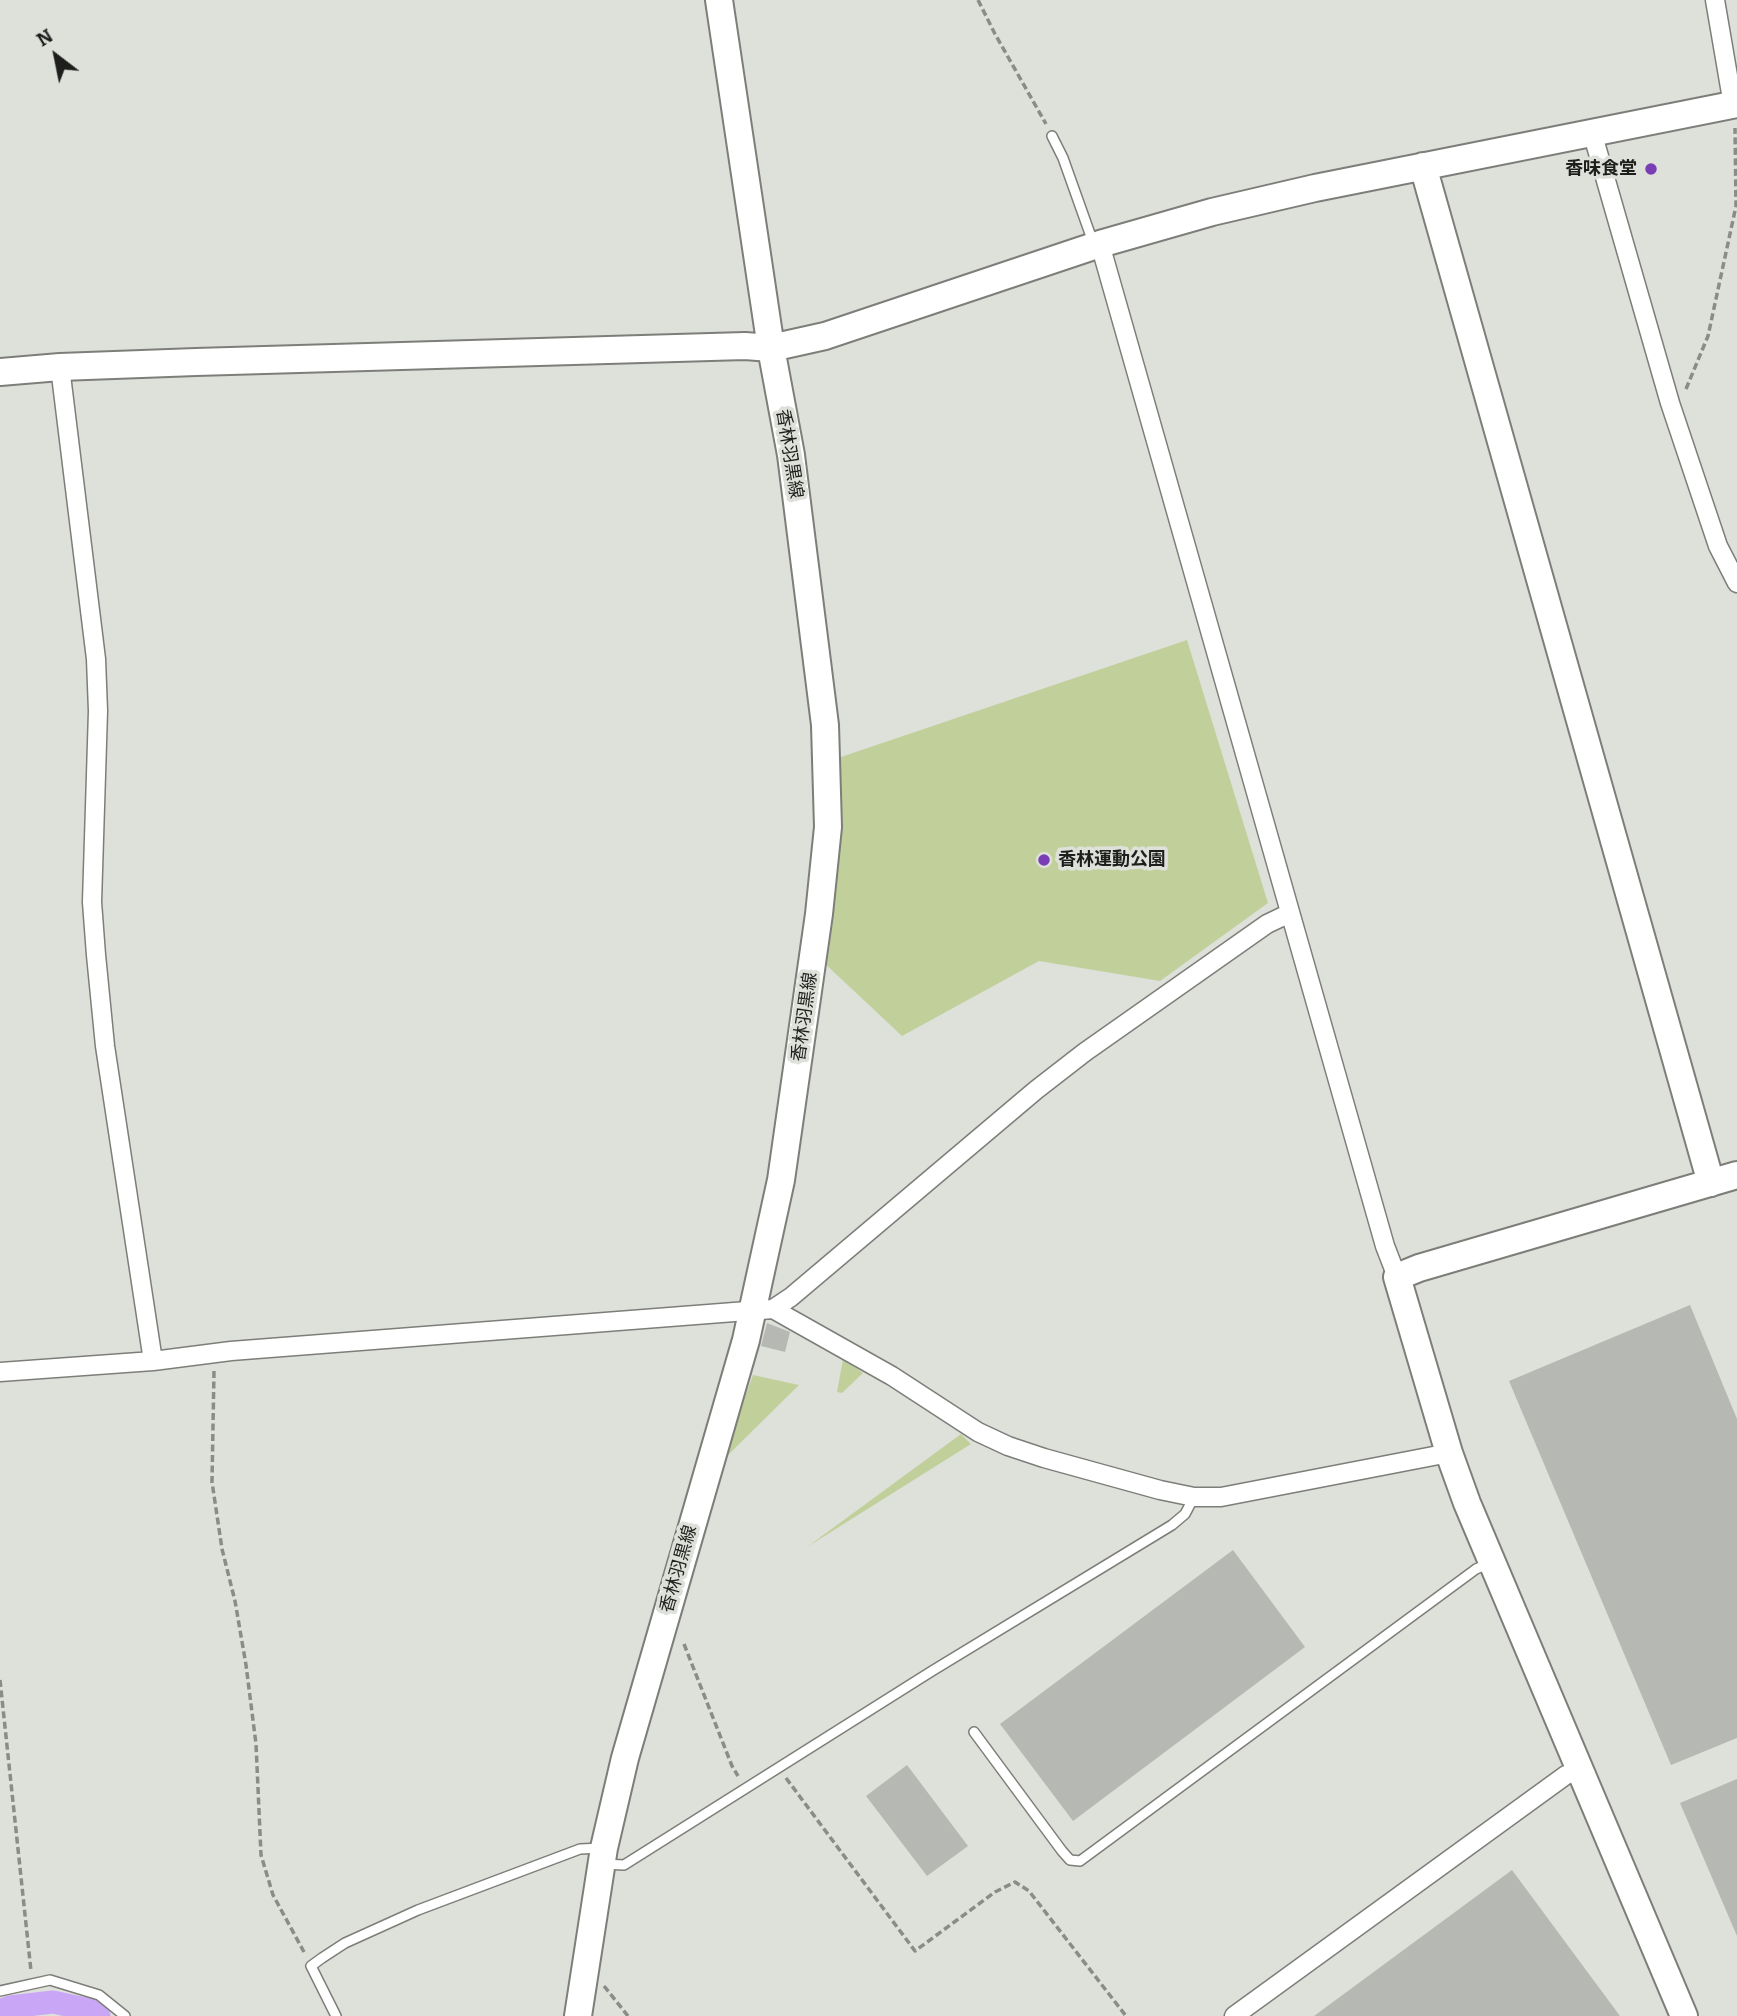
<!DOCTYPE html>
<meta charset="utf-8">
<style>
body{margin:0}
#map{position:relative;width:1737px;height:2016px;overflow:hidden;background:#dee0da;font-family:Bitter,serif}
canvas{display:block}
.north{position:absolute;left:21px;top:21px;width:70px;height:70px;-webkit-text-stroke:5px #dee0da;paint-order:stroke;rotate:328deg;font-size:19px;font-weight:700;line-height:28px;text-align:center;color:#1e1f1d}
.north::after{content:'';display:block;margin:auto;width:24px;height:32px;background:#1e1f1d;clip-path:polygon(50% 0,100% 100%,50% 72%,0 100%)}
</style>
<div id="map">
<canvas width="1737" height="2016"></canvas>
<div class="north">N</div>
</div>
<script>
const c = document.querySelector('canvas').getContext('2d');
c.lineJoin = 'round';
function paint(path, color) {
  c.fillStyle = color;
  c.fill(path, 'evenodd');
}
function shape(rows) {
  const path = new Path2D();
  for (const r of rows) {
    path.moveTo(r[0], r[1]);
    for (let i = 2; i < r.length; i += 2) path.lineTo(r[i], r[i + 1]);
  }
  return path;
}
function strokePath(path, color, width, dash) {
  c.strokeStyle = color;
  c.lineWidth = width;
  c.lineCap = dash ? 'butt' : 'round';
  c.setLineDash(dash || []);
  c.stroke(path);
}
function write(font, color, halo, rows, align = 'center') {
  c.font = font + ' Bitter,"Noto Sans JP",serif';
  c.lineWidth = 7;
  c.setLineDash([]);
  c.textBaseline = 'middle';
  c.strokeStyle = halo;
  c.fillStyle = color;
  for (const [text, x, y, turn = 0] of rows) {
    c.save();
    c.translate(x, y);
    c.rotate((+turn || 0) * Math.PI / 180);
    c.textAlign = isNaN(turn) ? turn : align;
    if (halo) c.strokeText(text, 0, 0);
    c.fillText(text, 0, 0);
    c.restore();
  }
}
paint(shape([
 [1187,640,1268,903,1160,981,1039,961,902,1036,821,960,835,759],
 [843,1359,863,1373,842,1393,837,1392],
 [753,1375,799,1385,722,1461],
 [961,1434,971,1444,807,1547]
]), '#c1d09b');
strokePath(shape([
 [0,2011,10,2007,53,2002,90,2010,99,2016]
]), '#c9a6f6', 23);
paint(shape([
 [1690,1305,1737,1419,1737,1738,1671,1765,1509,1381],
 [767,1323,790,1332,785,1352,761,1346],
 [1233,1550,1305,1647,1073,1821,1000,1724],
 [907,1765,968,1846,927,1876,866,1796],
 [1737,1779,1737,1936,1680,1803],
 [1512,1870,1620,2016,1314,2016]
]), '#b6b8b3');
const lane = shape([
 [1052,136,1063,158,1094,245],
 [974,1732,1062,1851,1070,1860,1080,1861,1476,1569,1490,1563],
 [603,1864,624,1865,932,1671,1172,1525,1185,1514,1194,1497],
 [0,1991,50,1980,99,1995,125,2016],
 [336,2016,311,1966,322,1958,345,1943,418,1910,580,1849,602,1848]
]);
const street = shape([
 [1715,0,1733,105],
 [1592,132,1670,403,1718,546,1737,583],
 [1100,244,1385,1246,1397,1277],
 [60,367,96,659,98,711,92,902,96,955,105,1046,153,1361],
 [773,1309,791,1297,1036,1090,1085,1052,1267,924,1290,913],
 [0,1372,153,1361,231,1351,773,1309,892,1376,978,1432,1008,1446,1044,1458,1160,1490,1194,1497,1221,1497,1449,1453],
 [1234,2016,1566,1775,1582,1770]
]);
const secondary = shape([
 [1423,166,1711,1183],
 [0,372,60,367,196,362,745,346,771,348,825,336,1100,244,1212,212,1315,188,1737,104],
 [578,2016,604,1848,625,1758,746,1340,781,1180,819,914,828,827,825,725,791,455,771,348,719,0],
 [1684,2016,1467,1503,1449,1453,1397,1277,1419,1268,1737,1175]
]);
strokePath(lane, '#7d7e79', 12);
strokePath(street, '#7d7e79', 21);
strokePath(secondary, '#7d7e79', 30);
strokePath(shape([
 [978,0,995,34,1046,124],
 [1686,389,1708,336,1736,206,1735,128],
 [214,1371,212,1482,222,1549,235,1601,246,1665,256,1744,261,1855,273,1895,304,1952],
 [684,1644,732,1766,738,1776],
 [0,1680,31,1971],
 [786,1778,915,1951,995,1892,1015,1882,1029,1891,1126,2016],
 [604,1986,628,2016]
]), '#8b8c88', 3.5, [7, 3.5]);
strokePath(lane, '#fff', 9);
strokePath(street, '#fff', 18);
strokePath(secondary, '#fff', 26);
for (const [x, y, r, color] of [
 [1651,169,7,"#7a3eb4"],
 [1044,860,7,"#7a3eb4"]
]) {
  const dot = new Path2D();
  dot.arc(x, y, r, 0, 2 * Math.PI);
  c.fillStyle = color;
  c.fill(dot);
  strokePath(dot, '#dee0da', 2.5);
}
write('bold 18px', '#1e1f1d', '#dee0da', [
 ["香味食堂",1637,169],
 ["香林運動公園",1058,860,"left"]
], 'right');
write('18px', '#1e1f1d', '#dee0da', [
 ["香林羽黒線",789,454,81],
 ["香林羽黒線",805,1017,-82],
 ["香林羽黒線",679,1569,-74]
]);
</script>
